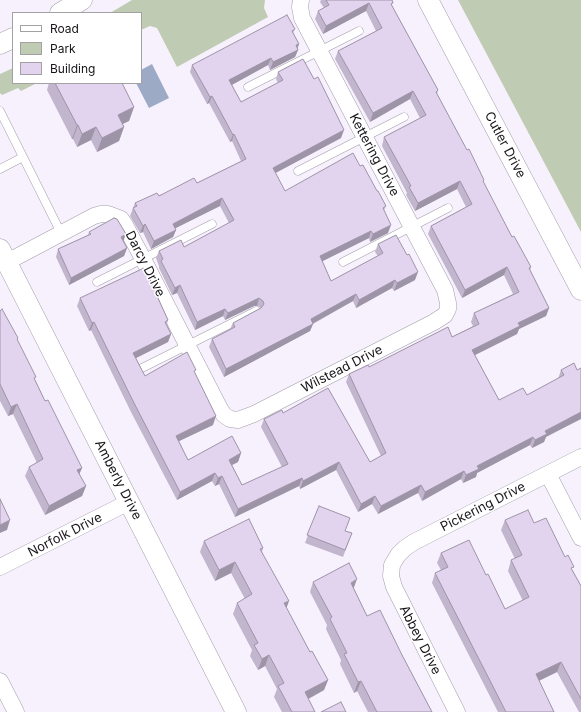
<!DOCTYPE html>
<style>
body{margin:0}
#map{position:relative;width:581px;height:712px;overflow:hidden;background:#f7f1fd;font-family:Inter,sans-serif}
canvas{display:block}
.legend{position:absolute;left:12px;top:12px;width:130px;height:72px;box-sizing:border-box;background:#fff;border:1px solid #a3a1a3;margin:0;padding:5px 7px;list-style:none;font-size:12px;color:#181519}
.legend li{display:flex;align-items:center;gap:8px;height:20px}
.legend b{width:20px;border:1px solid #a3a1a3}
</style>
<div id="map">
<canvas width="581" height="712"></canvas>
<ul class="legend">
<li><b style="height:5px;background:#fff"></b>Road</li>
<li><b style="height:11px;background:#c0cbb3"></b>Park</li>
<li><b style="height:11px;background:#e2d3ef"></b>Building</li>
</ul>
</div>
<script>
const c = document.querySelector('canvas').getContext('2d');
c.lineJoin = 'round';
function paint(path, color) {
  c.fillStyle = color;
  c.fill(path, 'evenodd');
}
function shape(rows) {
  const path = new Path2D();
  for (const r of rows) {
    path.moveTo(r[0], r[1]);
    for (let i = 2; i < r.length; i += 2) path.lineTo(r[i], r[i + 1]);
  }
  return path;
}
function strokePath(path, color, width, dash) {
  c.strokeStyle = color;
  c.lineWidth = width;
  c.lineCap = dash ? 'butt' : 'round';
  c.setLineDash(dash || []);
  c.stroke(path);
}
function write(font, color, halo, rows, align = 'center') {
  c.font = font + ' Inter,sans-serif';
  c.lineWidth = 3;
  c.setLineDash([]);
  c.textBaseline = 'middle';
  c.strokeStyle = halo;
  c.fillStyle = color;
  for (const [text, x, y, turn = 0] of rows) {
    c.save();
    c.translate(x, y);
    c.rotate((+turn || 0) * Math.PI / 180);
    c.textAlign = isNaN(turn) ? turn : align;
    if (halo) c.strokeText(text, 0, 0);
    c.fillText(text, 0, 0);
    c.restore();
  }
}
paint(shape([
 [132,0,265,0,264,8,268,17,177,67,157,28,150,26,141,30,141,13,110,13],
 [458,0,581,0,581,232],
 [13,68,13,83,37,83,21,91,18,88,2,95,0,93,0,74]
]), '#c0cbb3');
paint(shape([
 [152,64,169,98,149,108,136,83,141,83,141,70]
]), '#9daac5');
const service = shape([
 [248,87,359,31],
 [0,111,61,233],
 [0,169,23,157],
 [298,171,404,117],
 [343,262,448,208],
 [97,282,212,224],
 [142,368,256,311]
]);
const minor = shape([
 [7,262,94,216,101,214,108,214,121,219,125,225,143,259,220,409,224,415,230,419,238,420,254,414,434,322,445,315,448,309,448,303,445,290,302,18,300,7,301,0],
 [548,474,581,538],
 [0,567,129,502],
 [0,681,16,712],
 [457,712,394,587,391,576,392,565,398,555,405,548,414,542,581,457]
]);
const tertiary = shape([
 [428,0,581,290],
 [60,13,82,0],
 [0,44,13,38],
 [0,249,236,712]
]);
strokePath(service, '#a39da9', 9);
strokePath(minor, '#a39da9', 17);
strokePath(tertiary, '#a39da9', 21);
strokePath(service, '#fff', 8);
strokePath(minor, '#fff', 16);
strokePath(tertiary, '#fff', 20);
paint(shape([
 [321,0,392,0,392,6,438,90,437,94,483,182,512,237,531,267,530,270,549,308,546,316,519,329,517,334,475,355,499,400,527,395,558,379,561,370,574,363,544,442,532,448,530,445,477,473,476,477,463,483,461,479,422,501,418,493,378,514,372,504,358,512,336,470,300,489,299,486,283,494,235,517,219,484,215,486,212,481,177,500,131,412,91,330,89,331,77,306,80,298,158,295,158,297,168,320,167,324,171,334,168,342,136,358,145,376,195,374,213,425,179,441,188,460,241,453,238,462,232,465,242,485,282,467,261,427,264,419,283,413,370,462,381,456,346,382,349,374,452,337,473,326,471,322,474,313,513,294,504,275,462,298,428,234,431,226,466,207,457,189,415,211,406,195,407,193,382,146,384,137,420,118,410,99,370,122,335,59,338,51,376,31,366,11,323,34,315,19,318,11,324,8,320,2],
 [295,29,293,33,299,44,297,48,298,50,295,57,270,70,268,65,232,85,241,102,278,83,276,79,278,72,341,138,275,173,285,191,360,166,377,191,386,206,384,210,388,233,370,242,369,238,322,261,331,281,378,256,375,252,378,244,415,280,394,291,392,288,356,308,353,301,313,324,310,331,224,377,209,347,212,339,230,329,233,323,261,308,257,306,254,306,225,320,223,316,195,330,177,293,172,295,159,268,159,266,156,258,159,251,184,247,229,223,220,206,175,228,176,230,173,237,151,249,143,232,140,233,130,216,135,203,197,183,241,161,232,141,230,142,209,103,207,104,190,72,192,65],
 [49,83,122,83,134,107,129,121,122,124,124,127,119,141,97,152,91,140,77,147,73,139,72,139,47,90],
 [89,232,126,234,123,241,127,248,124,256,69,285,56,257,58,249,88,235],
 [0,311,17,340,35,380,45,401,82,468,79,474,86,486,82,496,45,515,25,476,29,467,37,463,13,414,8,416,0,401],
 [319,506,345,531,352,533,343,557,305,543],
 [505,520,534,523,565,557,581,586,581,712,579,712,557,672,539,681,554,712,498,712,432,583,435,573,441,570,437,563,441,553,486,575,505,609,523,601,508,571,511,560,515,559,501,530],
 [204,541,263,548,262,552,286,608,310,652,328,680,324,690,308,699,315,712,282,712,274,697,277,689,265,666,258,670,250,656,252,650,233,614,237,603,245,599,231,573,215,581,200,552],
 [313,582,354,589,367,616,402,655,432,712,368,712,357,691,354,693,340,664,341,660,326,629,327,625,310,592]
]), '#c2b5ce');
paint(shape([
 [369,3,366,11,323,34,326,26],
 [299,44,297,50,298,50,295,57,270,70,273,62],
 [271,58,268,65,226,88,229,80],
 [413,91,410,99,370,122,373,113],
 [212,96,209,103,207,104,210,97],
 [134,107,129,121,112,129,118,115],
 [77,125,78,125,73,139,72,139],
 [96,127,91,140,77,147,82,134],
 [124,127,119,141,97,152,102,138],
 [344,130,341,138,270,176,273,168],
 [234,134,232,141,230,142,233,135],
 [460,181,457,189,415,211,418,203],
 [222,198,220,206,170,231,173,224],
 [145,224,143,232,140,233,143,226],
 [391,225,388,233,370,242,373,234],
 [176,230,173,237,151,249,154,241],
 [371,231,369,238,317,264,320,256],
 [126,234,123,242,121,237],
 [127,248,124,256,69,285,71,278],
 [507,267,504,275,462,298,465,290],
 [418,272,415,280,394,291,397,283],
 [395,280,392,288,356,308,359,300],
 [180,285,177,293,172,295,175,288],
 [356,294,353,301,310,325,313,324,310,331,224,377,226,369,311,319],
 [259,298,257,306,254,306,225,320,228,313,257,299],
 [549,308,546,316,519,329,517,334,469,358,472,350,518,323],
 [225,309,223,316,195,330,197,322],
 [94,322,91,330,89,331,92,323],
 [171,334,168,342,130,361,133,353],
 [17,404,13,414,8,416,11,407],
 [581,412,581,419,546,437,544,442,532,448,535,440,545,431],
 [216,416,213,425,173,444,176,436],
 [533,437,530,445,477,473,476,477,463,483,466,475,477,466],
 [241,453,238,462,226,468,229,460],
 [339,462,336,470,300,489,303,481],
 [82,468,78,477,77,470],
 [464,471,461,479,422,501,425,492],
 [215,473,212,481,177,500,180,492],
 [222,476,219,484,215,486,218,478],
 [302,478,299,486,235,517,238,509],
 [421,485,418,493,378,514,381,506],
 [86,486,82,496,45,515,49,506],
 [375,496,372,504,358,512,361,504],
 [10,520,7,530,0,533,0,525],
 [235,562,231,573,215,581,219,570],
 [357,579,353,590,351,583],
 [289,601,285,612,284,603],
 [269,655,265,666,258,670,262,659],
 [561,662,557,672,532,684,536,674],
 [328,680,324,690,301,703,305,692],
 [361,681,357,691,354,693,358,682]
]), '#9e94a7');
const building = shape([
 [326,0,392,0,393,3,391,4,438,90,436,92,467,150,469,149,484,180,483,181,512,237,514,236,531,267,529,268,549,308,518,323,520,326,472,350,499,400,523,388,527,395,564,375,561,370,574,363,577,370,581,368,581,412,545,431,547,434,535,440,533,437,477,466,479,469,466,475,464,471,425,492,421,485,381,506,375,496,361,504,339,462,303,481,302,478,285,486,238,509,222,476,218,478,215,473,180,492,134,403,94,322,92,323,80,298,144,268,158,295,157,296,168,320,165,322,171,334,133,353,145,376,187,352,196,370,194,371,216,416,176,436,188,460,232,436,241,453,229,460,242,485,288,464,264,419,282,410,283,413,328,388,370,462,386,453,349,374,368,365,369,367,448,327,452,337,479,324,474,313,519,292,507,267,465,290,431,226,472,204,460,181,418,203,409,187,411,186,384,137,426,115,413,91,373,113,338,51,382,28,369,3,326,26,318,11,329,5,326,0],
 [287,15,295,29,292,31,299,44,296,45,298,50,273,62,271,58,229,80,241,102,283,80,278,72,303,59,314,79,318,77,344,130,273,168,285,191,353,153,360,166,363,165,377,191,378,191,386,206,383,208,391,225,373,234,371,231,320,256,331,281,383,253,378,244,396,235,407,255,409,254,418,272,397,283,395,280,359,300,356,294,311,319,313,324,226,369,212,339,235,327,233,323,261,308,264,304,263,301,259,298,257,299,228,313,225,309,197,322,180,285,175,288,161,261,163,259,159,251,181,240,184,247,234,220,222,198,173,224,176,230,154,241,145,224,143,226,133,208,137,206,135,203,157,193,159,196,194,178,197,183,246,159,234,134,233,135,212,96,210,97,192,65,287,15],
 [55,83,122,83,134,107,118,115,124,127,102,138,96,127,82,134,78,125,77,125,55,83],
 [114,218,117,219,126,234,121,237,127,248,71,278,58,249,91,234,89,232,114,218],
 [2,309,18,338,17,339,36,377,34,378,45,401,48,400,82,468,77,470,86,486,49,506,29,467,43,459,17,404,11,407,0,384,0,311,2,309],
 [0,499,10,520,0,525,0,499],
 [319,506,350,518,345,531,352,533,345,550,307,535,319,506],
 [528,510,534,523,546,518,565,557,568,555,574,567,571,568,581,586,581,699,561,662,536,674,554,712,506,712,435,573,448,567,441,553,469,540,486,575,488,574,505,609,529,597,511,560,522,555,505,520,528,510],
 [249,519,263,548,260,549,289,601,284,603,310,652,312,651,328,680,305,692,315,712,292,712,278,686,284,683,269,655,262,659,254,645,258,643,237,603,252,594,235,562,219,570,204,541,249,519],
 [349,563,357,579,351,583,367,616,380,610,402,655,432,712,377,712,361,681,358,682,344,654,347,653,330,619,332,617,313,582,349,563],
 [341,702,346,712,321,712,341,702]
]);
paint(building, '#e2d3ef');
strokePath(building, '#9e94a7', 1);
write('13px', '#181519', '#fff', [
 ["Cutler Drive",505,145,62],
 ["Kettering Drive",374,155,62],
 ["Darcy Drive",145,264,63],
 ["Wilstead Drive",342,369,-27],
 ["Amberly Drive",118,480,63],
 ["Pickering Drive",483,507,-27],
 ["Norfolk Drive",65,535,-27],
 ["Abbey Drive",420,640,63]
]);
</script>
